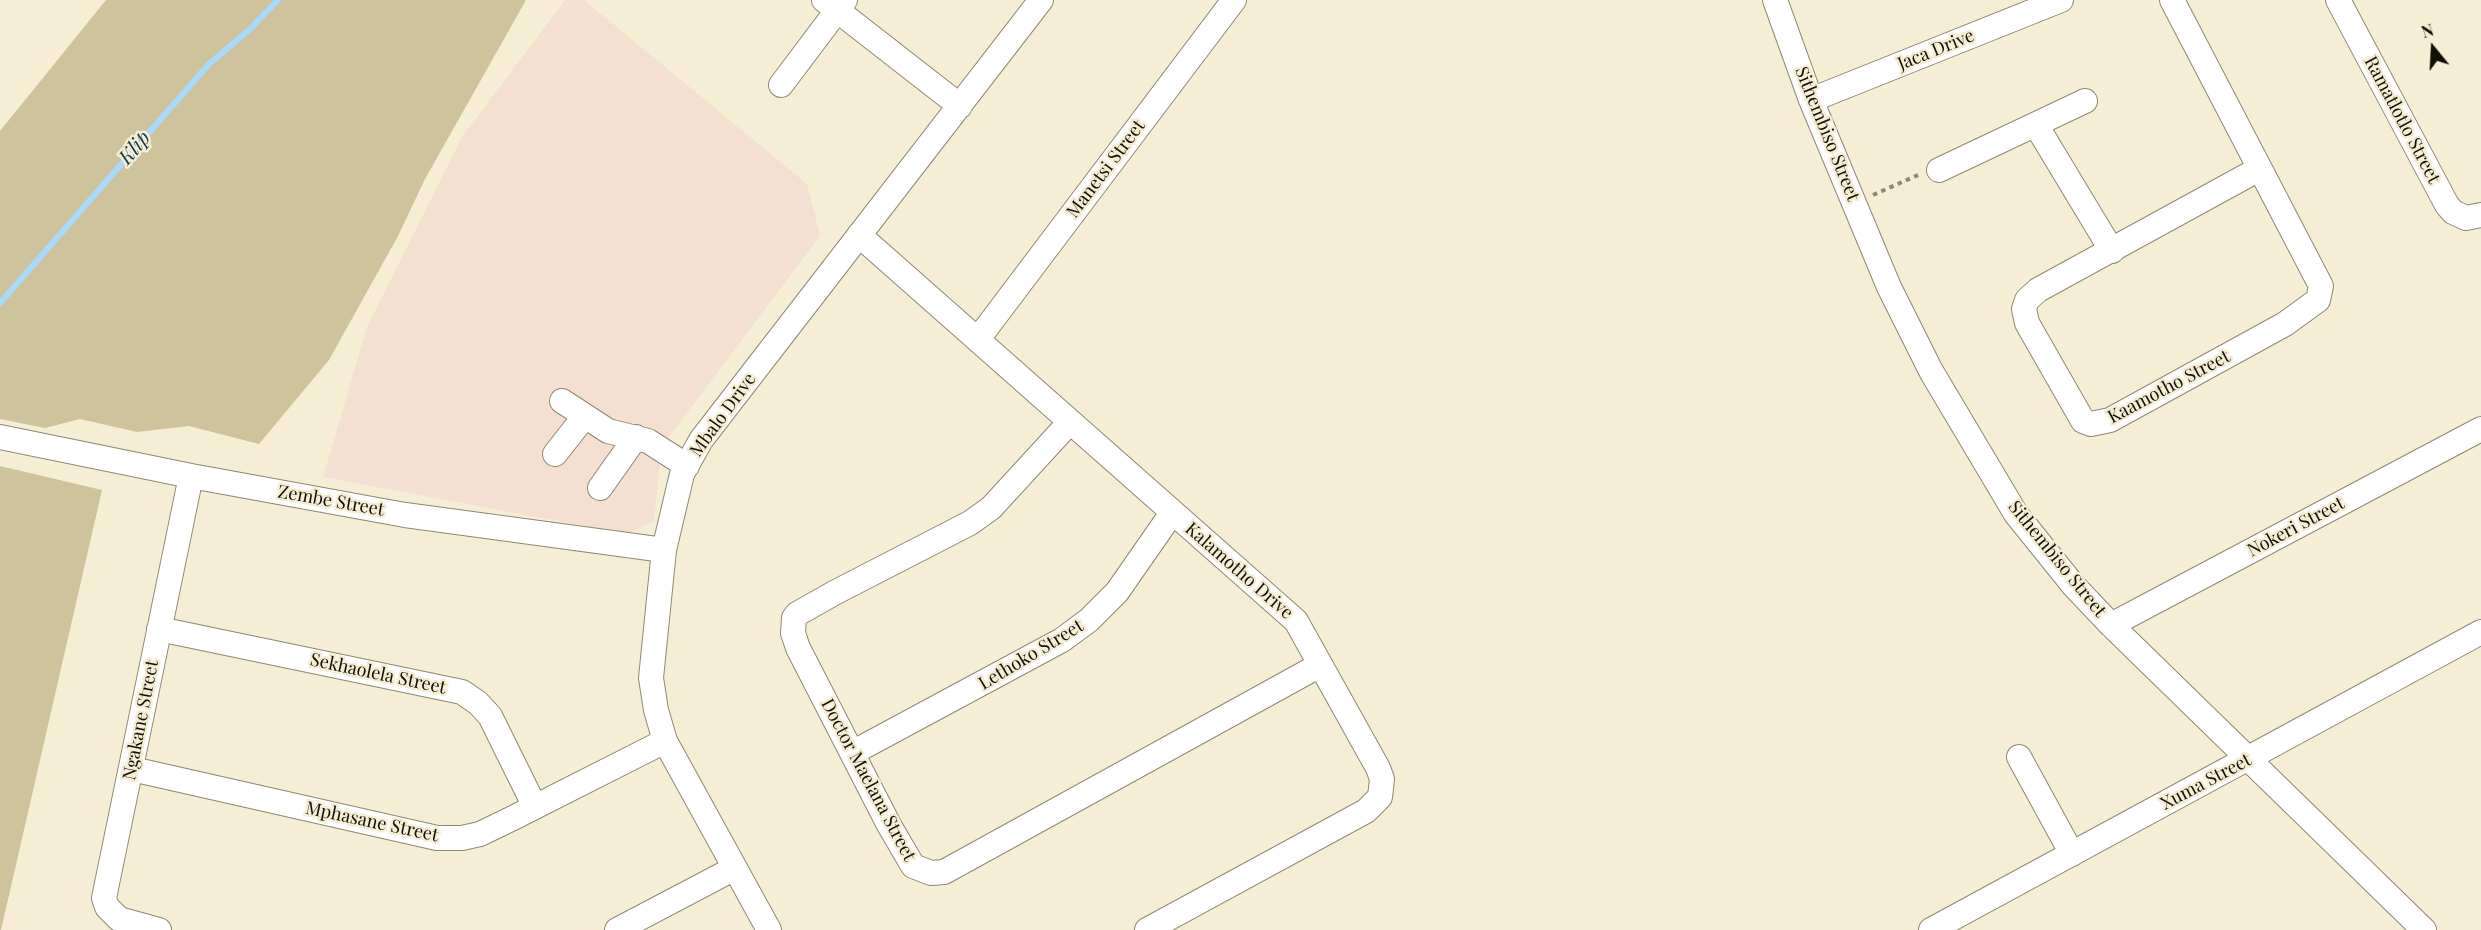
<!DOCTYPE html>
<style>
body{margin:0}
#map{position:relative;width:2481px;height:930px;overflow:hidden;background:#f5eed4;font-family:"Playfair Display",serif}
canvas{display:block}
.north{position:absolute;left:2403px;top:18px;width:60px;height:60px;-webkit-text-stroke:4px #f5eed4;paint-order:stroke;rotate:342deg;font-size:16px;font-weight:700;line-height:24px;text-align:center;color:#120f07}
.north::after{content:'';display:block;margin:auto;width:21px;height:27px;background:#120f07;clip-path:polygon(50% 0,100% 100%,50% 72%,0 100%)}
</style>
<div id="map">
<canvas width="2481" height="930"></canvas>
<div class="north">N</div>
</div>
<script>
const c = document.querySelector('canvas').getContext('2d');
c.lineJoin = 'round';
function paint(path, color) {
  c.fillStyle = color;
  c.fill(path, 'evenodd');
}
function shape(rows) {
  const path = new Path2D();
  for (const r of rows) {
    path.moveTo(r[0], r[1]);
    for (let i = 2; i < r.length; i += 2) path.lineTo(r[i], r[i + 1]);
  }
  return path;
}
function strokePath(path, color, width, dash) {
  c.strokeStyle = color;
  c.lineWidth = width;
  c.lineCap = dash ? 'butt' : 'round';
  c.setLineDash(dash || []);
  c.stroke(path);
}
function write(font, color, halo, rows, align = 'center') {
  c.font = font + ' "Playfair Display",serif';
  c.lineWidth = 5;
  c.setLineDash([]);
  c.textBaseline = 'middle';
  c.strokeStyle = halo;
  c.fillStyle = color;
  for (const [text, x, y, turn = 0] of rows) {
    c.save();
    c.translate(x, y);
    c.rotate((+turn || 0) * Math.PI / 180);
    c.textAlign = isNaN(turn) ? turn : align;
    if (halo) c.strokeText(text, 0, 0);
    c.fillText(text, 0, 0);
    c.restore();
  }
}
paint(shape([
 [565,0,584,0,807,184,820,236,662,446,654,521,627,534,323,477,367,327,462,137]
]), '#f4dfd1');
paint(shape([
 [106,0,526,0,425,179,398,236,329,360,259,444,189,426,137,432,80,419,45,428,0,419,0,131],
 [0,466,102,490,1,930,0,930]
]), '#cec39d');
strokePath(shape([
 [0,303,209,64,249,30,278,0]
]), '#a9daf9', 6);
const minor = shape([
 [824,0,960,106],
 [1775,0,1811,100,1889,287,1931,371,2016,514,2074,586,2111,625,2424,930],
 [2172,0,2321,286,2318,300,2285,324,2110,420,2091,424,2083,421,2027,323,2024,309,2027,300,2038,290,2259,169],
 [2338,0,2447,205,2453,212,2466,218,2481,215],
 [781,85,845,0],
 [1811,100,2061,0],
 [2036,125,2112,251],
 [1939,170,2085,101],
 [859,235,1296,621,1378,768,1382,779,1380,797,1366,811,1147,930],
 [978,339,1234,0],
 [562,401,608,431,648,441,687,466],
 [1069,423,991,508,970,523,836,592,797,614,794,618,793,633,798,648,889,825,913,866,931,873,944,872,1320,665],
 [0,437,191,476,405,515,664,550],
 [555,454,585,416],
 [600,488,636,437],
 [2111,625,2481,429],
 [159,629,462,692,478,703,490,716,535,807],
 [852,753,1062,640,1089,620,1117,592,1172,513],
 [2019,757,2072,854],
 [132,769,437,838,462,838,480,834,513,818,665,741],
 [159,930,119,919,107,907,104,898,191,476],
 [617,930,735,868],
 [769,930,665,741,656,710,651,678,664,550,682,474,701,440,1041,0],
 [1931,930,2481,632]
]);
strokePath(minor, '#8f8871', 26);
strokePath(shape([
 [1873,195,1918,175]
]), '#8d8876', 4, [4.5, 4.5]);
strokePath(minor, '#fff', 24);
write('18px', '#120f07', '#f5eed4', [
 ["Jaca Drive",1936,50,-22],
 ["Ramatlotlo Street",2402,120,62],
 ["Sithembiso Street",1827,134,68],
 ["Manetsi Street",1106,169,-53],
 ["Kaamotho Street",2169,387,-28],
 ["Mbalo Drive",723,415,-54],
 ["Zembe Street",331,501,10],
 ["Nokeri Street",2296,527,-28],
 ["Sithembiso Street",2057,559,51],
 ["Kalamotho Drive",1239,571,41],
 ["Lethoko Street",1031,655,-31],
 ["Sekhaolela Street",378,674,12],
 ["Ngakane Street",141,720,-79],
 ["Doctor Maelana Street",868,780,62],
 ["Xuma Street",2206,782,-28],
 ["Mphasane Street",372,822,12]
]);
write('italic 20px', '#133a4f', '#f5eed4', [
 ["Klip",135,148,-49]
]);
</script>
